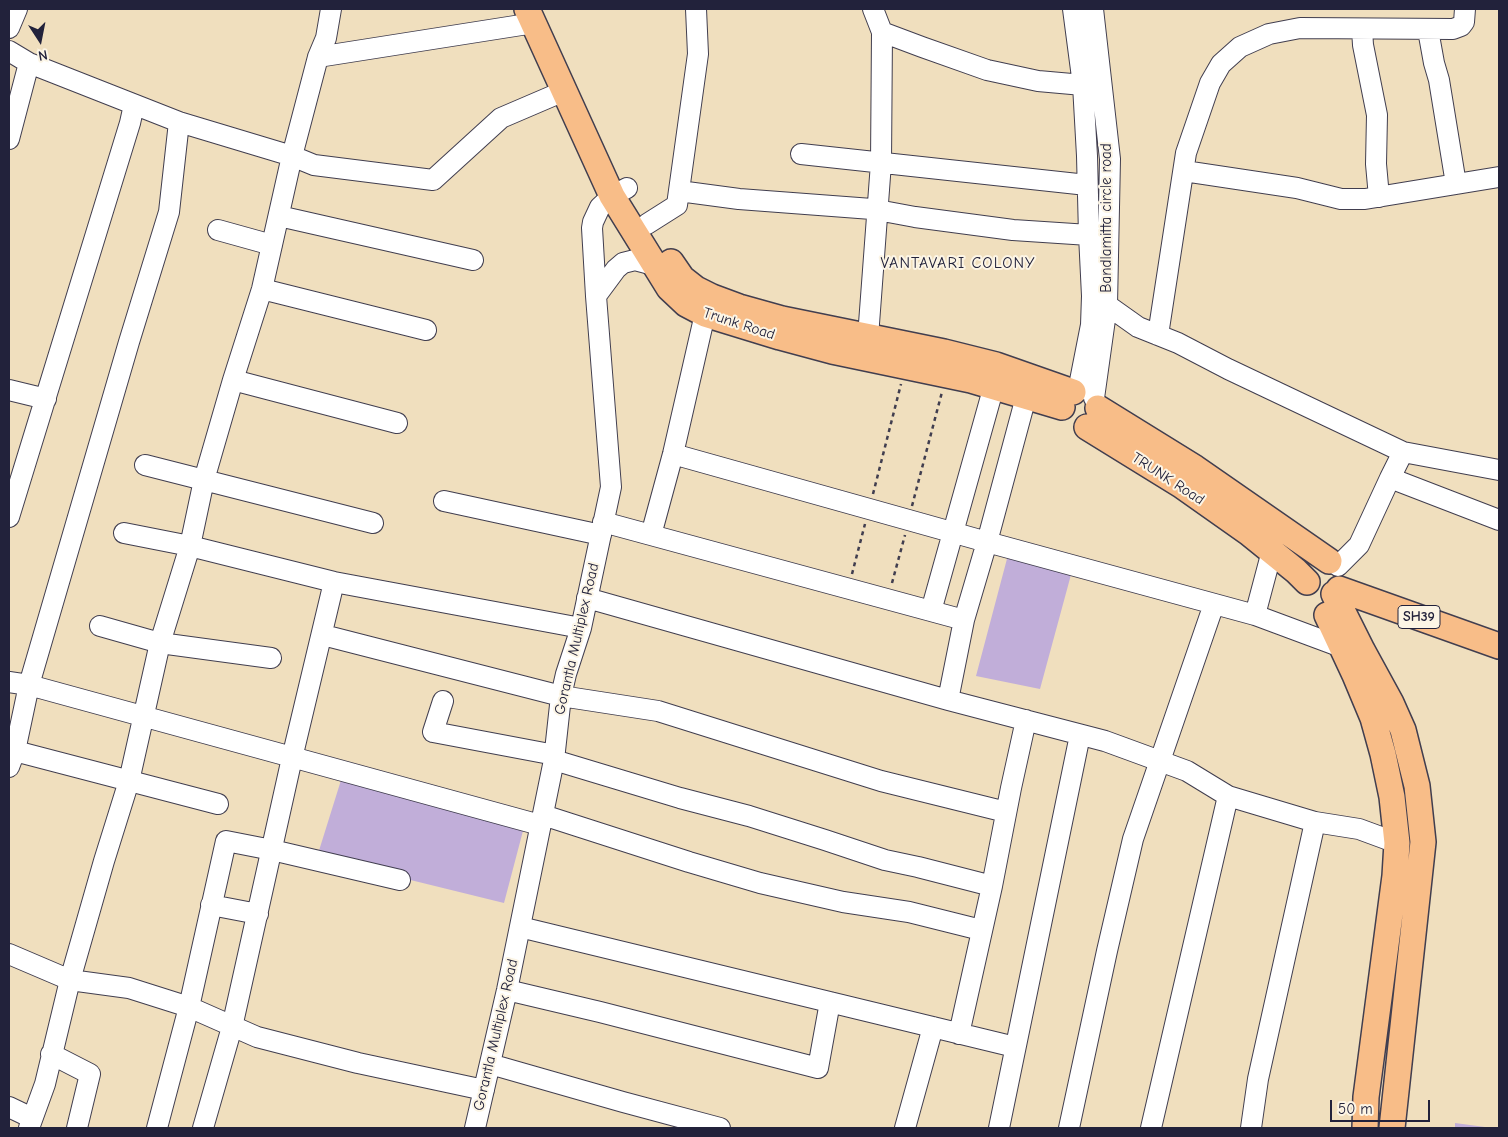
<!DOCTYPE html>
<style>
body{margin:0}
#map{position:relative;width:1508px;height:1137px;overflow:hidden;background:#f0dfbe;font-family:"Comic Neue",sans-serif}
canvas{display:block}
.frame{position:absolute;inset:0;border:10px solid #22223b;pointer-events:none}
.north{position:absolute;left:15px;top:15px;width:50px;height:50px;-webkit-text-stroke:4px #fcf5e5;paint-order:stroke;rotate:169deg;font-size:14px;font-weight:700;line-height:20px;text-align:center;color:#22223b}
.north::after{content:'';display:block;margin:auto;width:18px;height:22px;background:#22223b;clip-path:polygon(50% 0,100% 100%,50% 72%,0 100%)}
.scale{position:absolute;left:1330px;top:1100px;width:100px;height:22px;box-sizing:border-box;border:2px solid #22223b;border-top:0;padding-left:6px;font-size:15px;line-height:18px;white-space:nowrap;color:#22223b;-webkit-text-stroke:4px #fcf5e5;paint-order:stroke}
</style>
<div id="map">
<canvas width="1508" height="1137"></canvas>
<div class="frame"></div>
<div class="north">N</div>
<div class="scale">50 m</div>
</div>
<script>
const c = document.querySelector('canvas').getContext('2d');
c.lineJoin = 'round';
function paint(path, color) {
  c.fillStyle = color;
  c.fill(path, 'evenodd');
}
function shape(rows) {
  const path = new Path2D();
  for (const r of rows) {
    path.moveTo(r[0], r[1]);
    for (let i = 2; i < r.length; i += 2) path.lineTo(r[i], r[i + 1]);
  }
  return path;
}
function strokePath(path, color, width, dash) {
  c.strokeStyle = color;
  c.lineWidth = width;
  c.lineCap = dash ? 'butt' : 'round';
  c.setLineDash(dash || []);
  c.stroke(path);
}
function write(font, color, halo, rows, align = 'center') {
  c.font = font + ' "Comic Neue",sans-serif';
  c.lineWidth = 4;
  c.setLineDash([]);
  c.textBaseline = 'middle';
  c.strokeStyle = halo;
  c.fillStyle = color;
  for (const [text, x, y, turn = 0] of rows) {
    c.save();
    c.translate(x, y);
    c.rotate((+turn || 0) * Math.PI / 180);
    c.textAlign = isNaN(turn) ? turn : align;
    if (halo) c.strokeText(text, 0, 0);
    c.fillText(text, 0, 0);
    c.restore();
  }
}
paint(shape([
 [1008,555,1072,571,1040,689,976,676],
 [342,777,524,827,504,903,317,857],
 [1455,1123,1485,1127,1485,1128,1455,1128]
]), '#c1aed9');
const minor = shape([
 [873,9,882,32,922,47,987,70,1038,81,1083,85],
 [1073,9,1083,85,1087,156,1089,235,1092,296,1091,325,1078,391],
 [1093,9,1110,159,1107,305,1094,398],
 [9,28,17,9],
 [1362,29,1363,45,1377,115,1376,164,1379,197],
 [1428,30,1434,63,1439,80,1456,184],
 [9,51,29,63,179,122,292,156,318,57,326,38,331,9],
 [318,57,534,23],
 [9,139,29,63],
 [801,154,1087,185],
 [1184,171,1297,188,1341,199,1365,199,1499,177],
 [679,191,739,199,872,209,915,217,1013,230,1089,235],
 [279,216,473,260],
 [647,224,677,205,698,54,696,9],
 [218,230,272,245],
 [262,289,426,330],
 [596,296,616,269,623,263,635,260,654,265],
 [1092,302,1107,305,1138,327,1178,343,1228,369,1403,452,1499,470],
 [1158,335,1186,153,1210,83,1221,64,1240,47,1269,34,1300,28,1453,29,1461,26,1464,22,1465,9],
 [868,337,881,163,882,32],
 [233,380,397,423],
 [9,390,46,399],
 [1403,452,1390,478,1499,520],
 [673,454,987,542,1255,615,1341,647],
 [145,465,373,523],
 [444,501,601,535],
 [9,517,130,123,134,105],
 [603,522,964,620],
 [124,533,190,546,334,582,581,628],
 [651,535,673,454,705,314],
 [1338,566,1359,545,1390,478],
 [587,598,948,700,1105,741,1187,771,1228,796,1315,822,1359,829,1397,843],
 [931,611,992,393],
 [1255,615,1272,551],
 [100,626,160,643,271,658],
 [323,635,561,696,658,711,881,781,1006,812],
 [9,682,29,685,540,825],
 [948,700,964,620,987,542,1030,382],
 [443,701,433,732,555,755],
 [15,751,218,804],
 [554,760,680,798,749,816,825,840,885,860,918,867,992,886],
 [9,767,15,751,29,685,129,342,169,212,179,122],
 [543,815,689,862,760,883,843,902,909,912,981,930],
 [211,905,258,914],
 [520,927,1015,1047],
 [9,954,70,980,129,988,189,1007,257,1037,358,1063,484,1090],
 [507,990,600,1012,818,1068,830,1002],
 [959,1034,992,886,1011,788,1026,720],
 [51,1054,90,1074,77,1128],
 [490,1064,623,1102,720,1128],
 [9,1107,32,1118],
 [29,1128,45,1084,70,980,104,861,129,781,160,643,190,546,204,480,233,380,262,289,292,156,314,165,433,180,501,118,564,91],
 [157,1128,189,1007,226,841,272,850,400,880],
 [203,1128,232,1027,292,758,334,582],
 [475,1128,507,990,554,760,561,696,566,674,581,628,611,487,596,296,592,228,593,222,600,207,612,196,627,188],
 [905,1128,933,1027],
 [999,1128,1080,735],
 [1069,1128,1107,951,1133,839,1214,604],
 [1151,1128,1228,796],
 [1251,1128,1258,1079,1315,822]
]);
const major = shape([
 [527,9,612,196,669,288,686,304,705,314,780,337,832,351,971,380,1062,407],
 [671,262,682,278,696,289,712,297,739,307,782,319,944,352,996,365,1073,392],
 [1098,408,1195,468,1329,561],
 [1087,427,1181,485,1249,533,1296,571,1307,582],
 [1339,589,1499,646],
 [1334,594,1362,650,1391,703,1403,730,1417,786,1423,842,1392,1128],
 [1327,615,1355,675,1373,718,1383,754,1392,797,1397,843,1395,876,1366,1097,1365,1128]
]);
strokePath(minor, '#413e4f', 22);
strokePath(major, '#413e4f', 28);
strokePath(shape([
 [873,494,901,384],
 [912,506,942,392],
 [852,574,865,524],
 [892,583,905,535]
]), '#413e4f', 2.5, [4, 4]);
strokePath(minor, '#fff', 20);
strokePath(major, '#f8bd88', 25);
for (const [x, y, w] of [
 [1419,617,42]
]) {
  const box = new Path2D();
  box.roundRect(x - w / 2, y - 11.5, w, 23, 4);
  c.fillStyle = '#fcf5e5';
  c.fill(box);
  strokePath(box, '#22223b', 1);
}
write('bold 14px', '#22223b', null, [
 ["SH39",1419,617]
]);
write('15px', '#22223b', '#fcf5e5', [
 ["Bandlamitta circle road",1107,218,-90],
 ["Trunk Road",739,324,18],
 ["TRUNK Road",1168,479,33],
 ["Gorantla Multiplex Road",577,639,-77],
 ["Gorantla Multiplex Road",496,1035,-77]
]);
c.letterSpacing = '1px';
write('16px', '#22223b', '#fcf5e5', [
 ["VANTAVARI COLONY",958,263]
]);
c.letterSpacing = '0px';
</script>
